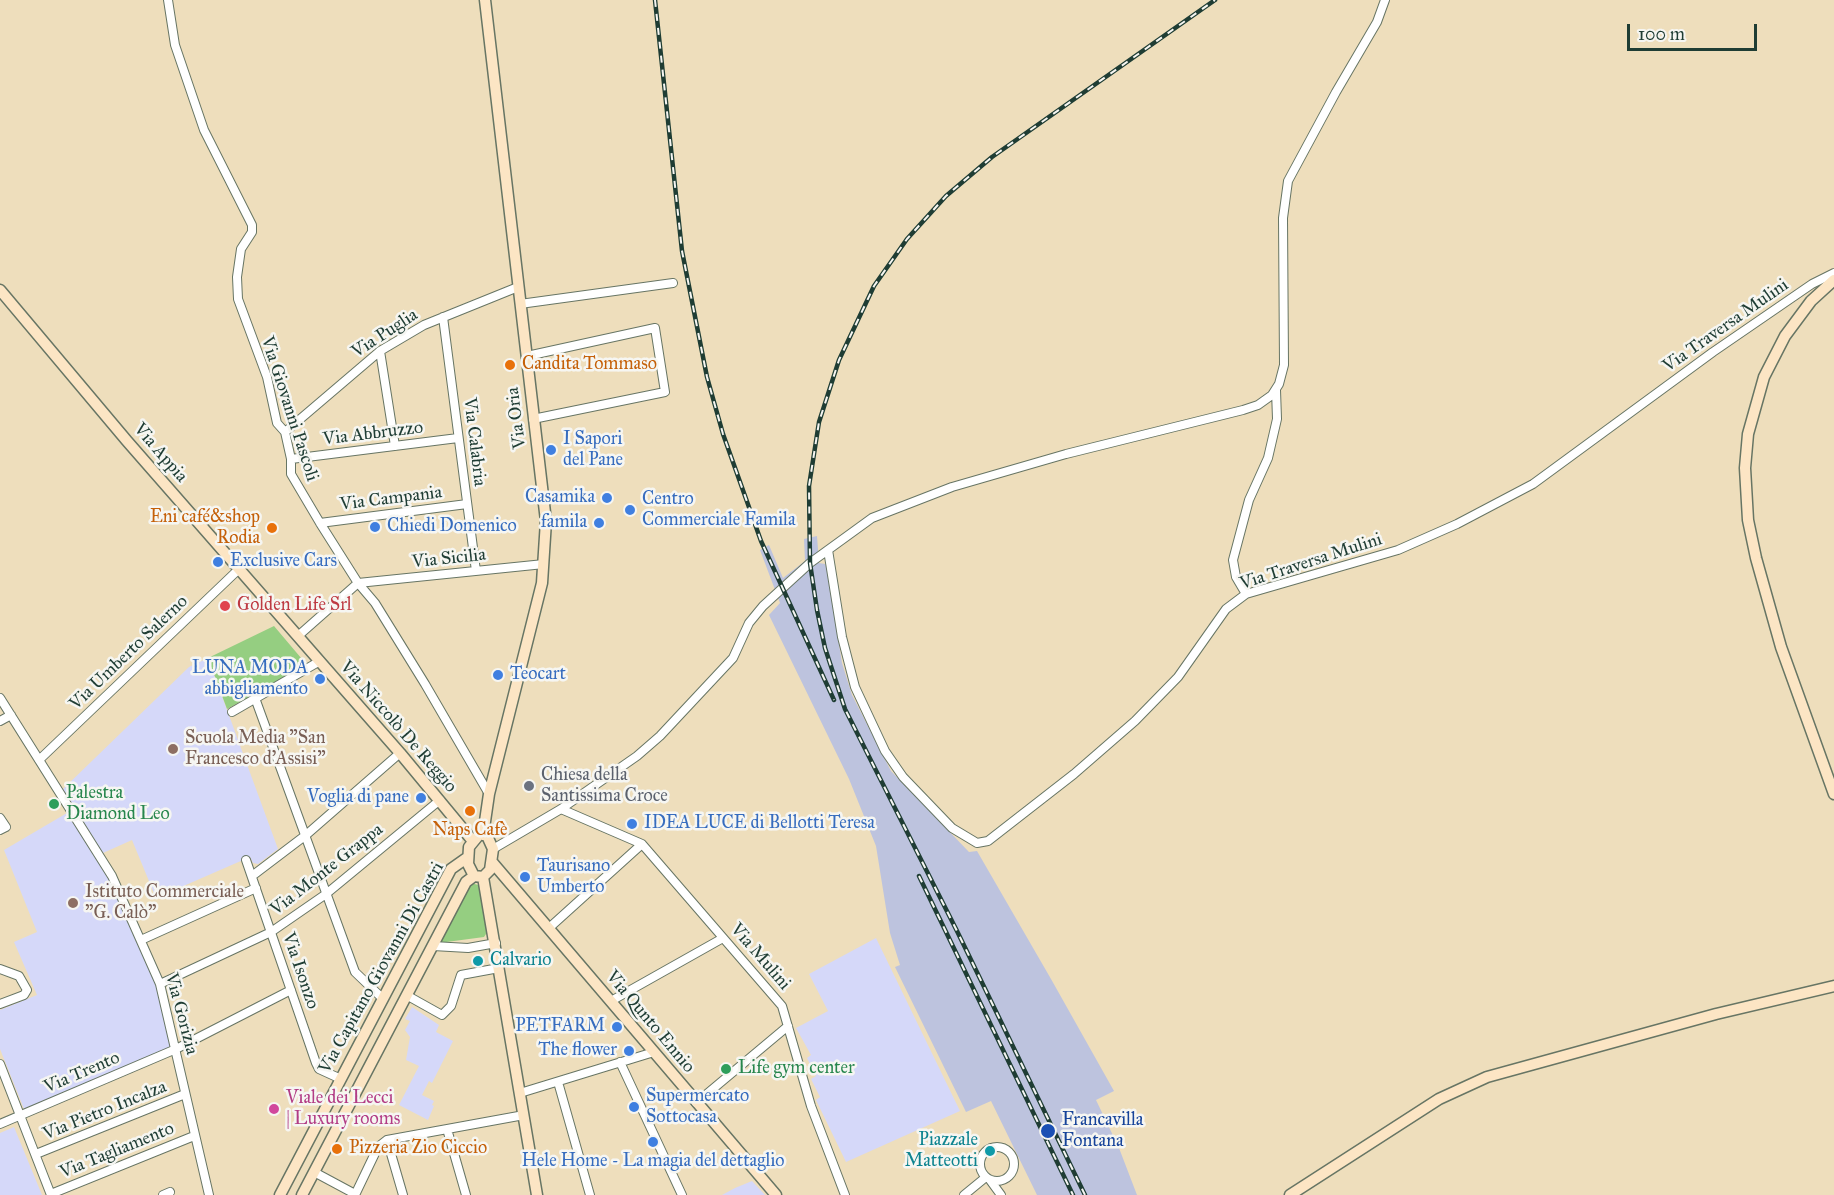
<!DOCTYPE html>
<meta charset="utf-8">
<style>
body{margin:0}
#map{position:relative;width:1834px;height:1195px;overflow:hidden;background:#eedebc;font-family:"IM FELL Great Primer",serif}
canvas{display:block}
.scale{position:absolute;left:1627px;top:24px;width:130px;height:27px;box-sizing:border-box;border:3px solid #1f3d34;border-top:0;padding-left:8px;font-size:18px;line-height:21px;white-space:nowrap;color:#1f3d34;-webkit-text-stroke:4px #f6f6f2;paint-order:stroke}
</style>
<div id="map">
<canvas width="1834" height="1195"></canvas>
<div class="scale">100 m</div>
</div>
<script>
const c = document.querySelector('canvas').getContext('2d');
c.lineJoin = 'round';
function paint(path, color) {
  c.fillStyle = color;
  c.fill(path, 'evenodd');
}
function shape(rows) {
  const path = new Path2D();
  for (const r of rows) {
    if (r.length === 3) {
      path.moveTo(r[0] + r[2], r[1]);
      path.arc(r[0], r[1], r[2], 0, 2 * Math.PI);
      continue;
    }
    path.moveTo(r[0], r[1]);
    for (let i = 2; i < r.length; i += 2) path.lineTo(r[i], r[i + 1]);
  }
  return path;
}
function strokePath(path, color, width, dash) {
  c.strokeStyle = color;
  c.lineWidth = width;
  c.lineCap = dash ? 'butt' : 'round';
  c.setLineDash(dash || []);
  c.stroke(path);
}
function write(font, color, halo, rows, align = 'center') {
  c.font = font + ' "IM FELL Great Primer",serif';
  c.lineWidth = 5;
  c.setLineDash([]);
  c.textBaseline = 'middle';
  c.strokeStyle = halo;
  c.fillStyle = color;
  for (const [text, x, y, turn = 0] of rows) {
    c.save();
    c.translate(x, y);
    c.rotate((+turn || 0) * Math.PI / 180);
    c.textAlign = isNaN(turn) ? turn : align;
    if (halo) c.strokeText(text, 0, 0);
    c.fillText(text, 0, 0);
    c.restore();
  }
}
paint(shape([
 [208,658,278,849,258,864,253,863,250,857,156,898,132,840,103,853,63,789,189,667],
 [67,813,110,880,157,984,171,1049,24,1109,0,1049,0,1010,37,995,14,942,37,932,4,850],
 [876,938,960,1111,846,1162,816,1100,820,1097,811,1079,816,1076,807,1058,811,1055,796,1028,828,1011,809,974],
 [412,1007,439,1025,436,1032,453,1041,432,1083,429,1081,422,1095,434,1101,432,1105,434,1106,428,1120,399,1105,419,1066,406,1060,410,1037,405,1030,410,1021,405,1019],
 [14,1127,42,1195,0,1195,0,1133],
 [752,1181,765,1195,722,1195,735,1188]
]), '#d5d8f9');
paint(shape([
 [817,536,819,563,825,564,827,569,842,663,852,695,891,771,969,852,977,851,1051,979,1114,1091,1096,1100,1119,1148,1137,1195,1037,1195,991,1101,966,1112,895,967,900,965,890,933,876,846,849,779,769,615,780,603,760,550,769,545,783,578,805,561,804,539]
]), '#bdc3de');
paint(shape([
 [274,626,307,665,227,709,208,658],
 [471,883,482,886,488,931,484,937,439,943]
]), '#95ce81');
const street = shape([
 [168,0,175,45,204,130,252,225,252,232,241,249,237,277,238,299,267,377,277,423,285,432,291,459,291,474,320,523,358,583,375,603,425,684,489,794],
 [520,304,673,283],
 [443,317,476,571],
 [380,351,395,446],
 [527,356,655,328,665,392,533,419],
 [285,432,380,351,424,325,518,287],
 [291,459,458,438],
 [320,523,467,504],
 [828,550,842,637,855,687,885,751,903,777,952,828,977,843,988,841,1074,774,1135,721,1178,677,1226,609,1246,594,1398,550,1457,524,1533,484,1713,352,1812,284,1834,273],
 [1246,594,1236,577,1233,560,1249,500,1268,458,1277,419,1276,390],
 [298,636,358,583,544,564],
 [0,698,112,876,160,984,209,1195],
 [255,698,355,972,381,997],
 [232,712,320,661],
 [0,721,11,715],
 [39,760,240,568],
 [561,809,642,844,782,1006,811,1106,845,1195],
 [0,818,6,827,0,830],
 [493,849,561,809,637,756,660,736,733,658,749,623,763,606,810,563,872,518,952,487,1066,454,1243,410,1258,405,1272,395,1279,384,1284,365,1283,218,1288,181,1336,92,1377,22,1385,0],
 [246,860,316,1063,319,1069,341,1079],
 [252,876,306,835,400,753],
 [549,928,642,844],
 [141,940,256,888],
 [433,946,468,948,496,943],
 [0,969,19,976,27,990,24,995,0,1004],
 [160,984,271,932,326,894,440,800],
 [408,996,442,1015,451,1006,461,975,499,968],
 [611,1001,723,938],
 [620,1062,682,1195],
 [0,1064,51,1195],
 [558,1082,590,1195],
 [520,1093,654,1052],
 [696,1103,788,1026],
 [0,1124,176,1049,291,990],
 [447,1129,466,1195],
 [387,1140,403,1195],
 [997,1164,17],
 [36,1154,185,1094],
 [314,1172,355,1194],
 [990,1180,1001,1195],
 [51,1194,194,1136],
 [163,1195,170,1192],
 [355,1195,378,1147,387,1140,524,1115],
 [964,1195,986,1177]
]);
const secondary = shape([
 [1834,280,1811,301,1785,336,1764,377,1748,434,1745,468,1748,520,1756,558,1781,647,1834,794],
 [0,290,127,441,400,753,472,840],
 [483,835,489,794,542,583,546,521,485,0],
 [478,836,469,847,468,864,474,876,483,877,490,870,493,849,483,827],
 [492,862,776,1195],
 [483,877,537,1195],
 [280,1195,451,869,468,857],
 [302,1195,466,882,474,876],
 [1290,1195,1439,1099,1487,1077,1716,1014,1834,986]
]);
strokePath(street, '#677564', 10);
strokePath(secondary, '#677564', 13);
strokePath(street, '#fff', 8);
strokePath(secondary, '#fce5c4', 10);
const rail = shape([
 [655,0,682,251,707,377,723,434,761,541,834,700],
 [919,876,1073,1195],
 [1085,1195,957,931,845,709,825,648,817,610,810,563,809,486,819,422,839,360,874,286,907,239,946,196,992,157,1215,0]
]);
strokePath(rail, '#1f3d34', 4.5);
strokePath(rail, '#f6f6f2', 2, [7]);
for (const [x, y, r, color] of [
 [510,365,6,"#e8710a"],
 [551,450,6,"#3f7fe0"],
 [607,498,6,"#3f7fe0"],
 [630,510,6,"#3f7fe0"],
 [599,523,6,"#3f7fe0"],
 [375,527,6,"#3f7fe0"],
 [272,528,6,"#e8710a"],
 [218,562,6,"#3f7fe0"],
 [225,606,6,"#e0444e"],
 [498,675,6,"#3f7fe0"],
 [320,679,6,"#3f7fe0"],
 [173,749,6,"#8d6e63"],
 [529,786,6,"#6b7280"],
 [421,798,6,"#3f7fe0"],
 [54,804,6,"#2e9e5b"],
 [470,811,6,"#e8710a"],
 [632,824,6,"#3f7fe0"],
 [525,877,6,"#3f7fe0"],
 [73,903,6,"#8d6e63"],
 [478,961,6,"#0f9aa8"],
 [617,1027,6,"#3f7fe0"],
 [629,1051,6,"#3f7fe0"],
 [726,1069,6,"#2e9e5b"],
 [634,1107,6,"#3f7fe0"],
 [274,1109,6,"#d1479c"],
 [1048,1131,8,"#1a4fb4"],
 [653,1142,6,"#3f7fe0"],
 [337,1149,6,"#e8710a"],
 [990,1151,6,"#0f9aa8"]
]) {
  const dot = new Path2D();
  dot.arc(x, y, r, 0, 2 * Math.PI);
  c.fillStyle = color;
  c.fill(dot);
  strokePath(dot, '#f6f6f2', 2);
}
write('18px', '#1f3d34', '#f6f6f2', [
 ["Via Traversa Mulini",1726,326,-35],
 ["Via Puglia",385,334,-33],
 ["Via Giovanni Pascoli",289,409,72],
 ["Via Oria",517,418,-97],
 ["Via Abbruzzo",373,434,-7],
 ["Via Calabria",474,442,83],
 ["Via Appia",160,453,49],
 ["Via Campania",391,499,-7],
 ["Via Sicilia",449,559,-6],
 ["Via Traversa Mulini",1311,562,-18],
 ["Via Umberto Salerno",129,653,-44],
 ["Via Niccolò De Reggio",398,727,49],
 ["Via Monte Grappa",327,870,-38],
 ["Via Mulini",760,957,49],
 ["Via Capitano Giovanni Di Castri",382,968,-61],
 ["Via Isonzo",300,971,71],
 ["Via Gorizia",181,1014,75],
 ["Via Qunto Ennio",650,1022,50],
 ["Via Trento",82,1073,-23],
 ["Via Pietro Incalza",105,1111,-22],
 ["Via Tagliamento",117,1151,-22]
]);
write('18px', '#c56008', '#f6f6f2', [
 ["Candita Tommaso",522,365],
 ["Eni café&shop",260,518,"right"],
 ["Rodia",260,539,"right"],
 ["Naps Cafè",470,831,"center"],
 ["Pizzeria Zio Ciccio",349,1149]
], 'left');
write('18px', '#366cbe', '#f6f6f2', [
 ["I Sapori",563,440],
 ["del Pane",563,461],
 ["Casamika",595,498,"right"],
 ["Centro",642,500],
 ["Commerciale Famila",642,521],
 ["famila",587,523,"right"],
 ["Chiedi Domenico",387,527],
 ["Exclusive Cars",230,562],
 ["LUNA MODA",308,669,"right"],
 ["abbigliamento",308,690,"right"],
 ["Teocart",510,675],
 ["Voglia di pane",409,798,"right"],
 ["IDEA LUCE di Bellotti Teresa",644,824],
 ["Taurisano",537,867],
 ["Umberto",537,888],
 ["PETFARM",605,1027,"right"],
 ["The flower",617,1051,"right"],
 ["Supermercato",646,1097],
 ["Sottocasa",646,1118],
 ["Hele Home - La magia del dettaglio",653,1162,"center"]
], 'left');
write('18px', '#be3a42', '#f6f6f2', [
 ["Golden Life Srl",237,606]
], 'left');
write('18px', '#785e54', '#f6f6f2', [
 ["Scuola Media \"San",185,739],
 ["Francesco d'Assisi\"",185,760],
 ["Istituto Commerciale",85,893],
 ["\"G. Calò\"",85,914]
], 'left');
write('18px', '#5b616d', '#f6f6f2', [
 ["Chiesa della",541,776],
 ["Santissima Croce",541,797]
], 'left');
write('18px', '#27864d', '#f6f6f2', [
 ["Palestra",66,794],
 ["Diamond Leo",66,815],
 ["Life gym center",738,1069]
], 'left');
write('18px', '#0d838f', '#f6f6f2', [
 ["Calvario",490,961],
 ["Piazzale",978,1141,"right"],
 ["Matteotti",978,1162,"right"]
], 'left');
write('18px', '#b23c85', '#f6f6f2', [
 ["Viale dei Lecci",286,1099],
 ["| Luxury rooms",286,1120]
], 'left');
write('18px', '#164399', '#f6f6f2', [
 ["Francavilla",1062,1121],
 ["Fontana",1062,1142]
], 'left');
</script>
